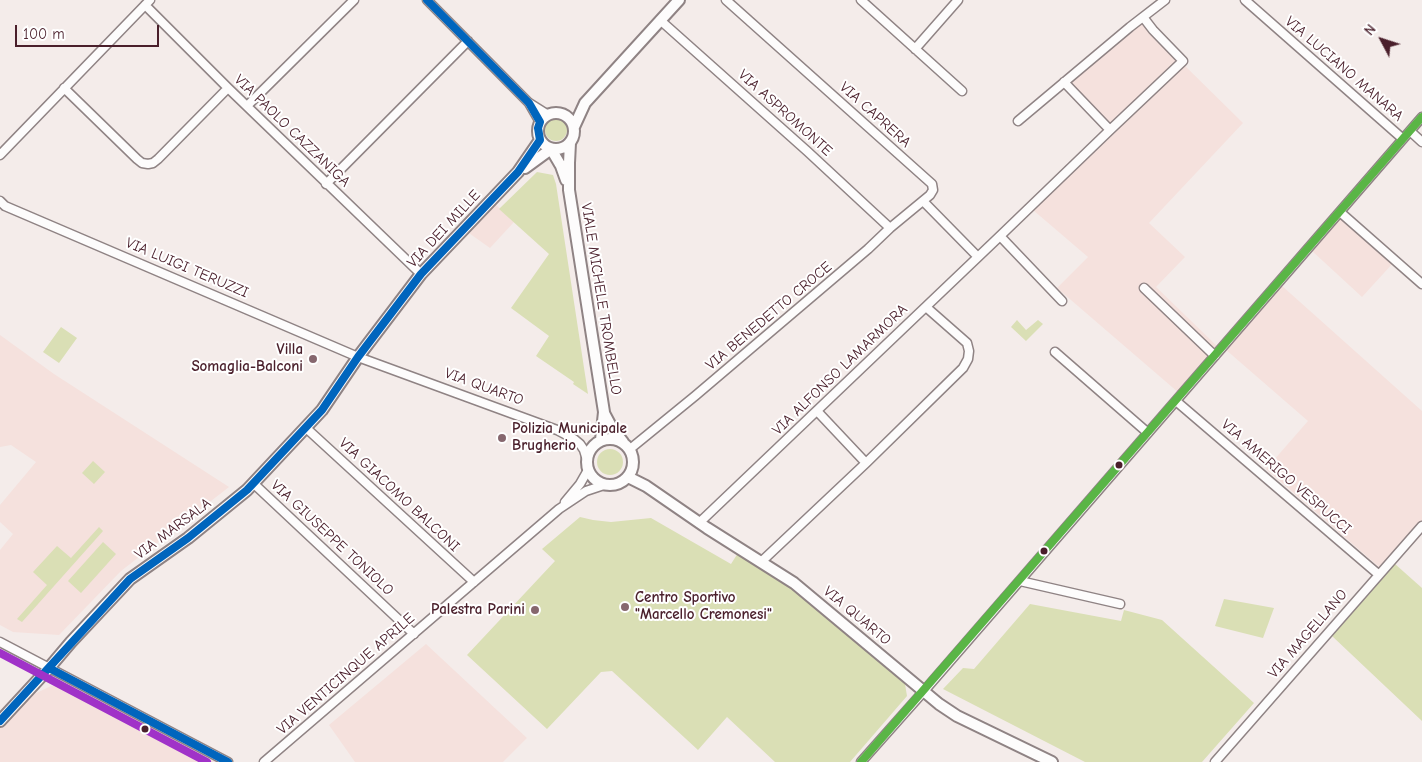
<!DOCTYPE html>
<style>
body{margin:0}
#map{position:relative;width:1422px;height:762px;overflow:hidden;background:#f4ecea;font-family:"Comic Neue",sans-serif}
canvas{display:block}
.north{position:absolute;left:1357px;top:15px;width:50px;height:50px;-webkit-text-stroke:4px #fff;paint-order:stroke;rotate:310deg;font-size:14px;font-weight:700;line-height:20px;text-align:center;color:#4a1f2b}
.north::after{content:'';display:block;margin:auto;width:18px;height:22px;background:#4a1f2b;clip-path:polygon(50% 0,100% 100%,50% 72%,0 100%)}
.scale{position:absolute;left:15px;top:25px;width:144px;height:22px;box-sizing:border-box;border:2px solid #4a1f2b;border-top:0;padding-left:6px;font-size:15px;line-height:18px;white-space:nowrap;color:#4a1f2b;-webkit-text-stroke:4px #fff;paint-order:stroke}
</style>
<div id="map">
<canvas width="1422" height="762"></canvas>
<div class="north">N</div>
<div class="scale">100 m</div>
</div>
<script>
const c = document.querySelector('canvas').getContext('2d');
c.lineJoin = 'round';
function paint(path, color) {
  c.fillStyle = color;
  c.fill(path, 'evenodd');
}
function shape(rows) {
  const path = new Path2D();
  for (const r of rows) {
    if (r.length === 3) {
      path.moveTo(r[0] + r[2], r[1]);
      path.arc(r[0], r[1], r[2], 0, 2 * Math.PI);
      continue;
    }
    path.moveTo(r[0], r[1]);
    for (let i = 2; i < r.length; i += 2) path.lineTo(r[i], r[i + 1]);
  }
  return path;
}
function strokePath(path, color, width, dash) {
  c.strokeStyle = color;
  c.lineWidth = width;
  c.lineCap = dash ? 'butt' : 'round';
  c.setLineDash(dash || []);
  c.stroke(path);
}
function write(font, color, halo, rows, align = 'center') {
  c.font = font + ' "Comic Neue",sans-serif';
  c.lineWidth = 4;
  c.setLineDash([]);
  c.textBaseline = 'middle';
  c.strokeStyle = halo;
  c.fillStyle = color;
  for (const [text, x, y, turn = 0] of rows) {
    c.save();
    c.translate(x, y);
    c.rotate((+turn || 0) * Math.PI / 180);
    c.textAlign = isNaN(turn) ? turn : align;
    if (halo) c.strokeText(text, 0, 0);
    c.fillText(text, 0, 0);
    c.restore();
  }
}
paint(shape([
 [1142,19,1180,61,1243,123,1149,223,1185,257,1156,287,1219,348,1179,393,1057,288,1088,257,1033,210,1115,133,1067,82],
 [493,202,514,222,490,248,466,231],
 [1341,215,1394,262,1362,297,1311,250],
 [1281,285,1422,411,1422,532,1386,573,1266,469,1308,421,1225,349],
 [0,335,54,374,229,487,121,571,59,635,13,632,0,625,0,550,13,534,0,522,0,505,36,462,11,445,0,447],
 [426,644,527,738,503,762,355,762,329,725],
 [64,685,76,689,219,762,0,762,0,724,24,699,51,686]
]), '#f5e1dd');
paint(shape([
 [556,130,11],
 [537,172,553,175,556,184,588,394,573,384,574,382,536,356,549,336,511,308,549,254,499,209],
 [1017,320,1026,330,1038,320,1043,324,1026,341,1011,327],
 [61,327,77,338,59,363,43,352],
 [610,462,13],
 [93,461,105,472,94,484,82,473],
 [580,517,593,520,611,522,651,518,731,564,738,553,785,583,905,684,907,696,850,762,775,762,727,717,698,750,612,671,601,672,547,729,467,655,555,561,542,549],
 [99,527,103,531,22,622,17,619,47,585,33,572,57,546,71,558],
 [103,542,116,554,81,593,68,581],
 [1395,564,1422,588,1422,721,1332,636],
 [1224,599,1274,608,1263,638,1215,626],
 [1030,604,1121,621,1124,610,1162,620,1254,703,1202,762,1085,762,943,689,963,668,974,669]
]), '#dadfb5');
const street = shape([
 [427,0,529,103,548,115],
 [861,0,962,91],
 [1245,0,1403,139],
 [145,5,228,88,421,274],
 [660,20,807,151,890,228],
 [915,49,958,0],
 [1064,82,1110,130],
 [64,88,137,159,142,163,148,164,153,163,158,159,228,88],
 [529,103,540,122],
 [247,106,354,0],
 [1018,121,1130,27,1165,0],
 [1410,131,1422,142],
 [0,155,150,0],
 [326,184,468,41],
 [0,201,5,206,358,357,557,430,574,439,580,444,584,450,587,460],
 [923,201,978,257],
 [1340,212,1422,284],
 [1000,236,1062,301],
 [1144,288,1215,356],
 [1055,352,1148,433],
 [1176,401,1378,574],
 [817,411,866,463],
 [305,427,474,582],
 [630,449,695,396,868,249,890,228,930,195,933,190,932,184,726,0],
 [253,483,414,634],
 [565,502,580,484,588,470],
 [699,523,1000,236,1110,130,1183,61,1153,30,1143,17],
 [761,562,866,463,963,368,968,359,969,351,967,343,926,307],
 [1020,581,1120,604],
 [0,642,228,762],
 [264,762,559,509,586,491,604,485],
 [861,762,924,691,1422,117],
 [1215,762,1422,526]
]);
const secondary = shape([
 [556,131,18],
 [574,127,585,103,679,0],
 [570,143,569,163,569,190,604,412,601,440],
 [551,149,561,166,566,180],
 [525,168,551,149],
 [604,413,612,428,623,442],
 [610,462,23],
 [628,477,646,486,707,528,794,583,939,704,957,716,1052,762],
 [0,721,49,668,71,642,130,579,188,538,247,490,322,410,358,357,421,274,518,172,540,140]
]);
strokePath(street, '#8f8384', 11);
strokePath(secondary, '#8f8384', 14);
strokePath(street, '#fdfcfc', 8);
strokePath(secondary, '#fdfcfc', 10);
strokePath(shape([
 [49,668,228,762],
 [0,721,130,579,188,538,247,490,322,410,358,357,421,274,518,172,540,140,538,128,540,122,529,103,427,0]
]), '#0065bd', 8);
strokePath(shape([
 [861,762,1422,117]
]), '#5ab546', 8);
strokePath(shape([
 [0,653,207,762]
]), '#a032c8', 8);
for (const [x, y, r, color] of [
 [313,359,5,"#86676e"],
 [502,438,5,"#86676e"],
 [1119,465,4.5,"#4a1f2b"],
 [1044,551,4.5,"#4a1f2b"],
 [625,607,5,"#86676e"],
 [535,610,5,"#86676e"],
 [145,729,4.5,"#4a1f2b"]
]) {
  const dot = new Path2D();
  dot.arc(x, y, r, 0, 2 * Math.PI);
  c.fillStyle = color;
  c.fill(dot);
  strokePath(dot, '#fff', 2);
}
write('15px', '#4a1f2b', '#fff', [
 ["VIA LUCIANO MANARA",1344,69,41],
 ["VIA ASPROMONTE",785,113,42],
 ["VIA CAPRERA",875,115,42],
 ["VIA PAOLO CAZZANIGA",292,131,44],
 ["VIA DEI MILLE",444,229,-47],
 ["VIA LUIGI TERUZZI",187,268,23],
 ["VIALE MICHELE TROMBELLO",601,299,81],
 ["VIA BENEDETTO CROCE",769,316,-40],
 ["VIA ALFONSO LAMARMORA",840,370,-44],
 ["VIA QUARTO",484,387,20],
 ["VIA AMERIGO VESPUCCI",1286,477,41],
 ["VIA GIACOMO BALCONI",399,495,43],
 ["VIA MARSALA",173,529,-37],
 ["VIA GIUSEPPE TONIOLO",332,538,43],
 ["VIA QUARTO",857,616,40],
 ["VIA MAGELLANO",1308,634,-49],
 ["VIA VENTICINQUE APRILE",346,674,-41]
]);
write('bold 15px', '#4a1f2b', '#fff', [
 ["Villa",303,350],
 ["Somaglia-Balconi",303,367],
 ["Polizia Municipale",512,429,"left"],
 ["Brugherio",512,446,"left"],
 ["Centro Sportivo",635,598,"left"],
 ["\"Marcello Cremonesi\"",635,615,"left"],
 ["Palestra Parini",525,610]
], 'right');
</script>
